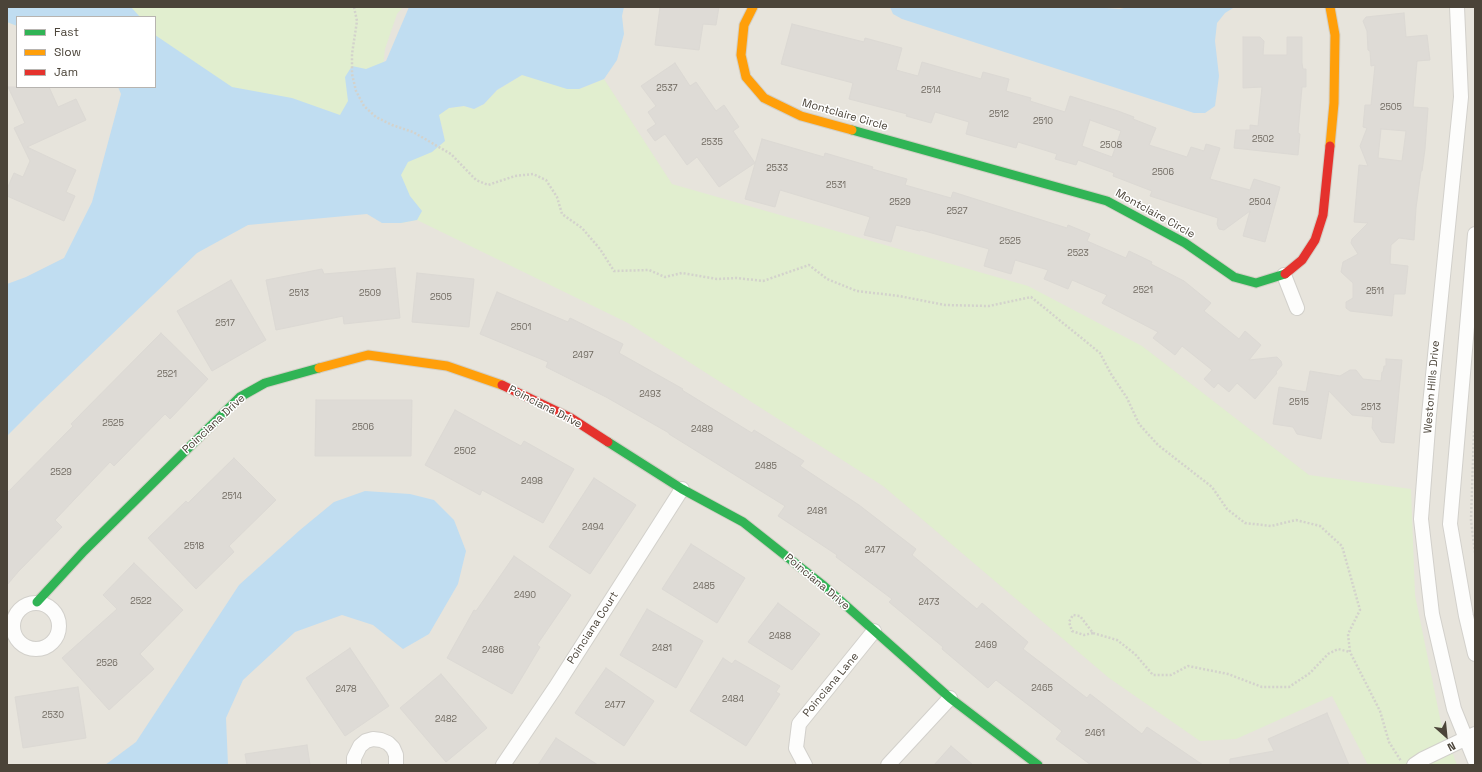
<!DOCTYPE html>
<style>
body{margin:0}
#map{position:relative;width:1482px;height:772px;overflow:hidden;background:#f4f2ee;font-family:"Space Grotesk",sans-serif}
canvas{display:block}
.frame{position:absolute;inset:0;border:8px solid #4b4439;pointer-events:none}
.legend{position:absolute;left:16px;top:16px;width:140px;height:72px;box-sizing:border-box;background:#fff;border:1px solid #b7b4b0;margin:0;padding:5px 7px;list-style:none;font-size:12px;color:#4b4439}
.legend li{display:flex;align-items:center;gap:8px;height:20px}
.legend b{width:20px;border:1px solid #b7b4b0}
.north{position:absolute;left:1426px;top:716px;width:40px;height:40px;-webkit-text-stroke:3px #fff;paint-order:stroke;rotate:153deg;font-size:11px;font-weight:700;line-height:16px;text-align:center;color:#4b4439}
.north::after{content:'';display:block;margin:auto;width:14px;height:18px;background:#4b4439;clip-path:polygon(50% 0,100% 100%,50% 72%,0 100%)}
</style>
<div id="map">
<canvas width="1482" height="772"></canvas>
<div class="frame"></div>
<ul class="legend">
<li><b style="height:5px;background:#30b455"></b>Fast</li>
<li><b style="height:5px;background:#ff9f0a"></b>Slow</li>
<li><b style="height:5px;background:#e5322d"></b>Jam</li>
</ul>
<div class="north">N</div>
</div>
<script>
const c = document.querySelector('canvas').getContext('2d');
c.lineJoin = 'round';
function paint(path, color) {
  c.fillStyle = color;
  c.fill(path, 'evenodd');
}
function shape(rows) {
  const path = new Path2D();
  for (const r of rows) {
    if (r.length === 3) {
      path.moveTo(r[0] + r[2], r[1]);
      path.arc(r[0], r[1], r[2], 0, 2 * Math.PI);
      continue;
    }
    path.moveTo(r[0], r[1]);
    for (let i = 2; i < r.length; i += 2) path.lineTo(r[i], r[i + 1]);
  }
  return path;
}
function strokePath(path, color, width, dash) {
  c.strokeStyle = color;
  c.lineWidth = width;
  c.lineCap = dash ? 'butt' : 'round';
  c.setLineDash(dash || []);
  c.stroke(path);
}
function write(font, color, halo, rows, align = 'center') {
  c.font = font + ' "Space Grotesk",sans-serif';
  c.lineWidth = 3;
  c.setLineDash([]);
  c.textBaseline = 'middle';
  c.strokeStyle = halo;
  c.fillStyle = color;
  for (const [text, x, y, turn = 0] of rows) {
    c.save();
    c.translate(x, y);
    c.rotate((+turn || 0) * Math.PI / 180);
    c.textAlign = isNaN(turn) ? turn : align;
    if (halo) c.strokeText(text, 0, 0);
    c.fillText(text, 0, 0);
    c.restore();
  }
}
paint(shape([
 [7,7,1475,7,1475,765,7,765],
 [17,17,155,17,155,87,17,87]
]), '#e7e4dc');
paint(shape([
 [7,7,403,7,397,14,385,49,381,86,444,141,443,130,438,115,449,108,464,106,474,109,484,104,497,90,522,75,579,89,604,79,672,184,1028,286,1142,346,1309,475,1411,489,1415,595,1441,723,1457,765,1368,765,1332,696,1236,739,1200,741,1109,678,883,486,628,323,417,220,401,223,155,87,155,17,17,17,17,26,7,22]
]), '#e1eecf');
paint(shape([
 [7,7,131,7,140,17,17,17,17,26,7,22],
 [409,7,624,7,622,16,624,34,617,60,604,79,579,89,567,89,522,75,497,90,484,104,474,109,464,106,449,108,439,115,445,141,432,152,408,162,401,175,410,196,422,211,417,220,401,223,382,223,367,214,248,225,197,253,41,402,7,436,7,284,26,277,64,258,92,202,121,94,118,87,155,87,155,35,232,87,292,98,340,115,348,101,345,77,352,66,366,69,386,61],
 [890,7,1090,7,1120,9,1128,7,1247,7,1233,8,1225,13,1217,23,1215,41,1219,76,1215,106,1205,113,1194,113,902,19,893,14],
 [365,491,410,494,434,500,454,520,466,551,458,584,429,634,403,649,373,625,342,615,295,632,243,680,226,718,228,765,105,765,136,742,239,585,300,530,334,502]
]), '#c0ddf1');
const building = shape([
 [660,7,719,7,716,25,703,24,699,50,655,45,660,7],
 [1404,13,1406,37,1427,35,1430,60,1417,61,1413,107,1428,108,1425,149,1422,171,1421,171,1416,208,1414,240,1399,238,1391,245,1390,264,1408,266,1405,294,1394,294,1392,316,1350,311,1346,308,1346,302,1353,298,1353,283,1341,272,1343,262,1358,254,1351,243,1352,239,1368,223,1354,222,1359,165,1368,166,1360,146,1367,128,1363,127,1365,105,1371,105,1375,65,1371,66,1370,51,1368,50,1367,31,1363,21,1366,17,1404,13],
 [1381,129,1406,131,1402,161,1378,158,1381,129],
 [792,24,864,42,865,38,902,48,896,70,918,76,922,62,981,79,983,72,1009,79,1006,91,1031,98,1030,101,1065,112,1070,96,1118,111,1134,117,1133,119,1156,128,1149,145,1187,157,1191,147,1204,151,1206,144,1220,148,1210,179,1250,190,1254,179,1280,187,1265,242,1243,236,1250,211,1224,230,1219,229,1217,224,1218,218,1150,196,1152,191,1113,176,1114,173,1078,160,1076,165,1055,159,1057,154,1018,142,1016,148,966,134,969,122,935,112,931,123,906,116,907,114,849,99,853,83,781,64,792,24],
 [1090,120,1121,131,1112,157,1082,146,1090,120],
 [1243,37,1260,37,1264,41,1263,55,1287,55,1287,37,1302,37,1302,63,1303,69,1306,69,1306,87,1302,87,1298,133,1300,134,1298,155,1234,148,1236,130,1250,130,1250,125,1258,126,1262,87,1243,88,1243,37],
 [675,63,690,86,696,82,716,111,724,105,739,127,733,131,755,163,719,187,697,157,687,165,665,134,655,141,647,130,656,124,648,112,656,106,641,86,675,63],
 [8,87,49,87,58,107,76,99,86,120,27,147,76,170,66,192,75,196,64,221,7,196,7,189,14,173,23,177,30,161,14,128,25,123,8,87],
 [762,139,824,157,825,153,873,167,872,169,907,179,905,185,951,198,953,192,1067,228,1068,225,1090,234,1087,241,1126,258,1129,251,1152,262,1151,264,1184,281,1211,303,1204,311,1239,339,1245,331,1261,345,1249,360,1277,357,1281,361,1282,365,1276,372,1277,373,1255,399,1237,383,1229,392,1218,383,1214,388,1204,379,1212,370,1182,346,1175,355,1153,338,1158,332,1102,303,1107,295,1072,280,1068,289,1044,279,1048,270,1015,260,1011,274,984,266,989,249,921,230,920,231,896,225,891,242,864,235,870,217,780,190,775,207,745,199,762,139],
 [395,268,400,318,344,324,343,316,276,330,266,280,322,269,324,274,395,268],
 [417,273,474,279,469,327,412,322,417,273],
 [231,280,266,340,212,371,177,311,231,280],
 [497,292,568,322,570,318,623,344,619,353,683,389,682,390,752,433,754,430,804,461,800,466,859,505,916,549,912,555,977,609,982,603,1028,642,1023,649,1087,698,1090,694,1142,734,1147,727,1203,765,1091,765,1056,739,1062,731,996,680,988,688,942,649,943,647,889,602,892,599,836,557,837,555,778,516,785,506,669,434,669,433,606,397,546,367,548,362,480,334,497,292],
 [161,333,208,379,170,419,165,414,114,466,110,462,55,520,62,527,18,572,7,585,7,493,73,426,71,424,161,333],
 [1386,359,1402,360,1394,443,1381,442,1372,428,1373,417,1352,415,1329,391,1321,439,1297,434,1293,427,1273,424,1279,387,1306,392,1310,371,1340,376,1350,370,1356,370,1363,379,1381,381,1382,372,1383,372,1384,366,1386,366,1386,359],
 [316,400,412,400,411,456,315,456,316,400],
 [455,410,521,446,524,441,574,469,543,523,482,490,480,495,425,465,455,410],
 [234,458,276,500,229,546,234,552,196,589,148,538,186,501,188,503,234,458],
 [594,478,636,505,590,574,549,547,594,478],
 [691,544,745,578,717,623,662,589,691,544],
 [514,556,571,595,537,645,540,647,512,694,447,658,474,610,476,611,514,556],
 [134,563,183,610,140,654,154,669,109,710,62,658,117,609,103,595,134,563],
 [778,603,820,634,792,670,748,642,778,603],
 [647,609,703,641,676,688,620,655,647,609],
 [350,648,389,706,345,736,306,678,350,648],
 [723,658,732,664,735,660,780,686,776,692,780,694,746,746,690,711,723,658],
 [606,668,654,701,624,746,575,713,606,668],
 [441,674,487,728,446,762,400,708,441,674],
 [78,687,86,738,23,748,15,697,78,687],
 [1327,713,1349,765,1230,765,1230,759,1274,751,1268,739,1327,713],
 [556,738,598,765,538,765,556,738],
 [307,745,310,765,247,765,245,754,307,745],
 [951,746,973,765,934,765,951,746]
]);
paint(building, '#dedbd6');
strokePath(building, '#dcd9d4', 1);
const street = shape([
 [1457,7,1461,97,1429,415,1421,519,1432,614,1454,709,1475,761],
 [1475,234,1450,524,1466,616,1475,654],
 [1284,275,1297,308],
 [36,626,23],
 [354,765,354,758,360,746,366,741,373,739,381,740,388,743,393,748,396,755,396,765],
 [503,765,555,688,682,489],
 [805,765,796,748,799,724,874,631],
 [888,765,950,698],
 [1414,765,1423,759,1475,734]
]);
const fast = shape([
 [852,130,1107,201,1185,243,1234,277,1256,283,1285,274],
 [608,442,682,489,743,522,824,586,950,698,1038,765],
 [37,602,84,551,240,397,265,383,319,368]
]);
const slow = shape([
 [753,7,744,25,741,55,746,77,764,98,801,116,852,130],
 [1330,146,1334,103,1335,35,1330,7],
 [319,368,368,355,447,366,502,385]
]);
const jam = shape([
 [1285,274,1302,260,1315,240,1323,215,1330,146],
 [502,385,571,418,608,442]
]);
strokePath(street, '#d2d0cb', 16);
strokePath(fast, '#d3cfc5', 11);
strokePath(slow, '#d3cfc5', 11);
strokePath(jam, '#d3cfc5', 11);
strokePath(shape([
 [354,7,357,21,352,54,352,74,356,91,364,106,376,117,392,125,413,132,451,154,476,180,488,185,515,176,533,174,546,180,557,197,562,214,582,228,600,249,614,271,649,270,665,277,682,273,717,279,737,278,763,281,809,265,827,279,857,291,899,296,945,305,989,306,1031,297,1100,353,1111,374,1127,398,1139,424,1158,445,1212,487,1227,509,1245,523,1271,526,1296,520,1320,526,1342,546,1360,610,1348,634,1350,652,1380,711,1389,742,1401,761],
 [1474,431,1471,520,1475,553],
 [1093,633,1084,635,1072,631,1069,622,1073,615,1080,616,1093,633,1117,640,1135,654,1153,675,1171,675,1188,666,1228,674,1262,687,1289,687,1310,673,1328,654,1338,649,1350,652]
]), '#d3d2cc', 2.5, [2, 2]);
strokePath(street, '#fdfdfc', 14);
strokePath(fast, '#30b455', 9);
strokePath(slow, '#ff9f0a', 9);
strokePath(jam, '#e5322d', 9);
write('9px', '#706a61', null, [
 ["2537",667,89],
 ["2514",931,91],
 ["2505",1391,108],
 ["2512",999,115],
 ["2510",1043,122],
 ["2502",1263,140],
 ["2535",712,143],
 ["2508",1111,146],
 ["2533",777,169],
 ["2506",1163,173],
 ["2531",836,186],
 ["2529",900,203],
 ["2504",1260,203],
 ["2527",957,212],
 ["2525",1010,242],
 ["2523",1078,254],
 ["2521",1143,291],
 ["2511",1375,292],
 ["2513",299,294],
 ["2509",370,294],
 ["2505",441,298],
 ["2517",225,324],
 ["2501",521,328],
 ["2497",583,356],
 ["2521",167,375],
 ["2493",650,395],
 ["2515",1299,403],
 ["2513",1371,408],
 ["2525",113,424],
 ["2506",363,428],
 ["2489",702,430],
 ["2502",465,452],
 ["2485",766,467],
 ["2529",61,473],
 ["2498",532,482],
 ["2514",232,497],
 ["2481",817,512],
 ["2494",593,528],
 ["2518",194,547],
 ["2477",875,551],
 ["2485",704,587],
 ["2490",525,596],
 ["2522",141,602],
 ["2473",929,603],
 ["2488",780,637],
 ["2469",986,646],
 ["2481",662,649],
 ["2486",493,651],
 ["2526",107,664],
 ["2465",1042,689],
 ["2478",346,690],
 ["2484",733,700],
 ["2477",615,706],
 ["2530",53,716],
 ["2482",446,720],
 ["2461",1095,734]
]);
write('11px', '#4b4439', '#fff', [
 ["Montclaire Circle",845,115,16],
 ["Montclaire Circle",1155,214,29],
 ["Weston Hills Drive",1432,387,-85],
 ["Poinciana Drive",545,407,27],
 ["Poinciana Drive",214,424,-43],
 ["Poinciana Drive",817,582,40],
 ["Poinciana Court",593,628,-57],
 ["Poinciana Lane",831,685,-50]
]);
</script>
